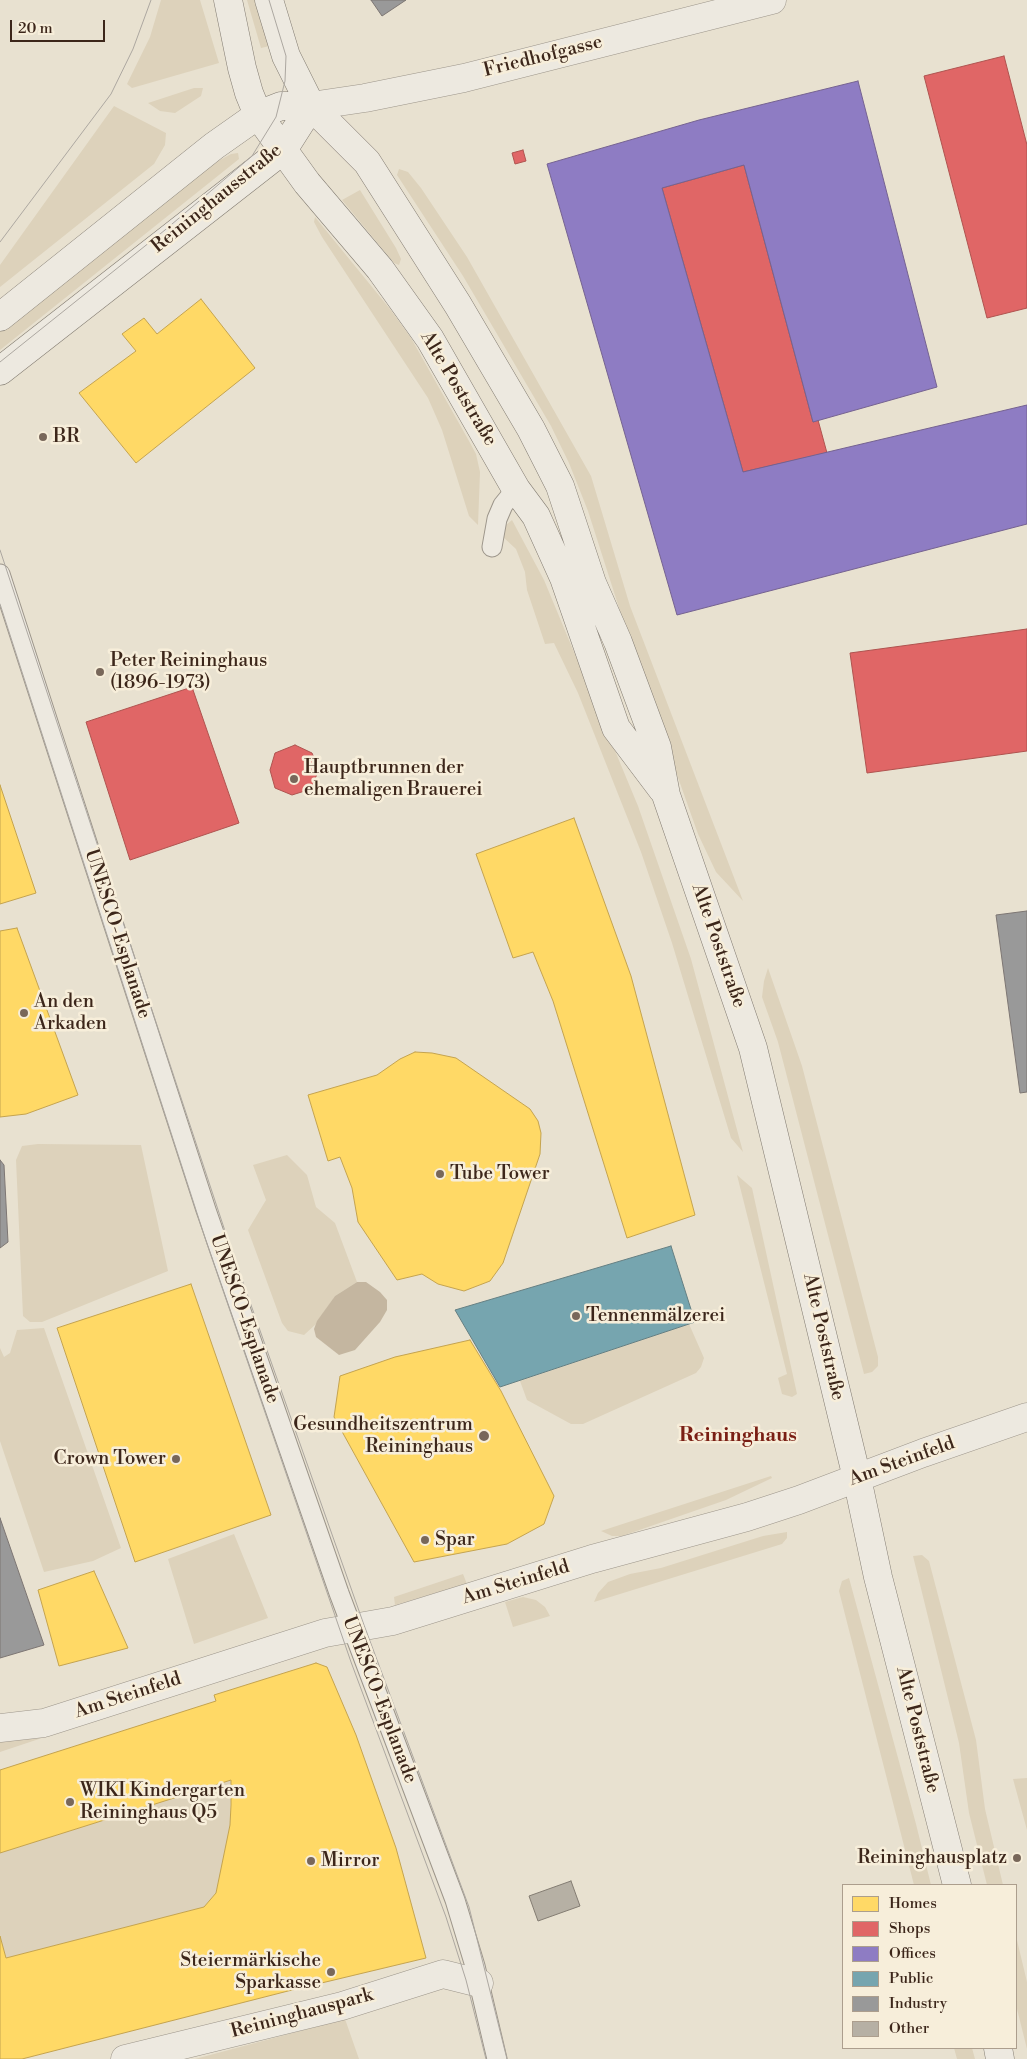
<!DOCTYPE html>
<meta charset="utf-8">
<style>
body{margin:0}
#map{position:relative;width:1027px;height:2059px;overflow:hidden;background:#e8e1d0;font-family:"Libre Bodoni",serif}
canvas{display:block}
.legend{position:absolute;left:842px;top:1884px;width:175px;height:165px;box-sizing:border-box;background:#f7eeda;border:1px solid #ac9e8d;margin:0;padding:6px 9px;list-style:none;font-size:15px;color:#3c261a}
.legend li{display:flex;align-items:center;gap:10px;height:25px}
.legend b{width:25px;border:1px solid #ac9e8d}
.scale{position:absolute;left:10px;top:20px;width:95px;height:22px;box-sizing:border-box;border:2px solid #3c261a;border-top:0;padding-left:6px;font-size:15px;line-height:18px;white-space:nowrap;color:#3c261a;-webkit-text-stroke:4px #f7eeda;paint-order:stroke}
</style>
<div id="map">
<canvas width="1027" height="2059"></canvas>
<ul class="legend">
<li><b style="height:14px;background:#ffd966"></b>Homes</li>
<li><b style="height:14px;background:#e06666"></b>Shops</li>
<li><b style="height:14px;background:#8e7cc3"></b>Offices</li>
<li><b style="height:14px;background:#76a5af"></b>Public</li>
<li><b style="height:14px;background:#999"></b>Industry</li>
<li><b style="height:14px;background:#b6b0a4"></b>Other</li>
</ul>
<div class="scale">20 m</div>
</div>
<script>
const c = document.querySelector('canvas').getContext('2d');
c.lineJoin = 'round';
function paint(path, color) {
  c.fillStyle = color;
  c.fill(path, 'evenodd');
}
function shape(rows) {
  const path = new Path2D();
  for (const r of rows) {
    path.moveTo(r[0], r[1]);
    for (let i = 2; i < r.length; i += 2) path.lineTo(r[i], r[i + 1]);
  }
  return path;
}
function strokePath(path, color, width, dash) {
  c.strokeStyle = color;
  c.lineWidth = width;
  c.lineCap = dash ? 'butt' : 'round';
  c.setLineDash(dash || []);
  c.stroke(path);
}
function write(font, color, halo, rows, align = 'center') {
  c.font = font + ' "Libre Bodoni",serif';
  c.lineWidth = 5;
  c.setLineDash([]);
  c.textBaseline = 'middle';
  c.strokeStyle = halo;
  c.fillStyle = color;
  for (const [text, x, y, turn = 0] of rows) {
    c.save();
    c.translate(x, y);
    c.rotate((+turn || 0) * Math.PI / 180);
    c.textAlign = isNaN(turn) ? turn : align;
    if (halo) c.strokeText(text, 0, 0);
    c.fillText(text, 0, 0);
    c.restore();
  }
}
paint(shape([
 [161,0,200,0,219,63,132,88,127,84,150,37],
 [247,0,259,0,274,45,261,48],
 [194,88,203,88,201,96,175,113,160,111,148,103],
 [114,106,166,133,165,145,154,164,0,287,0,265],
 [238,153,239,159,0,350,0,328,202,170,231,154],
 [399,169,408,172,421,188,467,257,591,476,630,606,743,901,716,872,698,834,629,639,588,511,569,463,551,426,463,276,397,175],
 [360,190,396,248,401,259,399,265,394,263,342,200],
 [315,217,390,309,411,338,469,441,476,454,480,472,478,525,469,516,442,430,428,398,322,237,314,222],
 [512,520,544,580,638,806,691,959,743,1152,731,1138,672,943,641,852,578,693,554,643,545,644,527,590,525,572,516,549,503,537,506,525],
 [768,968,802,1066,878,1357,878,1366,872,1372,864,1374,778,1042,762,997,764,981],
 [38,1144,141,1145,168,1271,42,1322,30,1322,23,1316,16,1160,22,1146],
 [287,1155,307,1175,316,1207,335,1223,357,1282,335,1296,316,1324,304,1335,288,1331,282,1323,248,1230,266,1200,253,1165],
 [737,1175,752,1188,797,1394,792,1397,782,1394,778,1378,787,1374],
 [689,1324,704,1358,701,1367,696,1373,583,1424,571,1424,527,1400,520,1381],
 [44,1328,121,1548,93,1561,44,1572,0,1441,0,1348,4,1357,10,1353,17,1330],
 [771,1476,772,1478,726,1500,622,1536,612,1536,601,1531],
 [787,1532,787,1538,782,1544,594,1602,598,1593,608,1582,630,1574,661,1568,763,1536],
 [234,1534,268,1618,194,1644,168,1559],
 [922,1555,929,1561,976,1740,985,1809,1003,1885,987,1885,969,1813,959,1743,913,1556],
 [463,1574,467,1584,395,1605,394,1597],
 [849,1578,916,1824,931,1885,914,1885,839,1591,842,1581],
 [523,1597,536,1600,545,1607,550,1616,513,1627,505,1602],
 [42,1738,0,1752,0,1741],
 [1027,1778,1027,1830,1013,1779],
 [231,1780,230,1825,220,1877,216,1893,204,1907,6,1958,0,1936,0,1853],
 [1016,1936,1027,1982,1027,2049,1016,2005],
 [345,2019,359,2059,195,2059],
 [954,2048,972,2048,975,2059,957,2059]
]), '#ddd2bb');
paint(shape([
 [357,1282,366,1282,380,1292,387,1300,387,1310,380,1322,355,1350,339,1355,316,1337,314,1329,317,1321,335,1296]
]), '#c4b6a0');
const homes = shape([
 [201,299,255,368,136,463,79,393,136,351,122,334,144,318,157,334,201,299],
 [0,785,36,893,0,904,0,785],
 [574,818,631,976,695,1215,627,1238,553,1001,533,952,513,958,476,854,574,818],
 [17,928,78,1095,26,1114,0,1117,0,931,17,928],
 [415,1052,432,1053,456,1058,530,1109,538,1121,541,1133,540,1154,503,1263,490,1281,464,1291,438,1284,422,1274,397,1280,358,1222,352,1188,340,1157,328,1161,308,1095,377,1075,400,1059,415,1052],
 [191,1284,271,1515,135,1562,57,1328,191,1284],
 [470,1340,501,1391,554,1496,544,1524,507,1544,414,1562,334,1417,340,1376,395,1357,470,1340],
 [94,1571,128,1648,59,1666,38,1590,94,1571],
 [316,1663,327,1667,356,1735,396,1848,426,1958,288,1991,22,2059,0,2059,0,1936,6,1958,204,1907,216,1893,230,1825,231,1805,231,1780,0,1853,0,1770,216,1701,214,1695,316,1663]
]);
paint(homes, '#ffd966');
strokePath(homes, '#c4a34f', 1);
const shops = shape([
 [1004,56,1027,145,1027,308,987,318,924,76,1004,56],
 [523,150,526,161,515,164,512,153,523,150],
 [744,165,813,422,818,420,827,453,743,472,662,188,744,165],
 [1027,629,1027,751,867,773,850,653,1027,629],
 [192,687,239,823,130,860,86,722,192,687],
 [295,745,312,753,319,769,311,789,292,795,275,788,270,770,275,753,295,745]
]);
paint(shops, '#e06666');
strokePath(shops, '#af534f', 1);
const offices = shape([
 [858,81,937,387,813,422,744,165,662,188,743,472,1027,405,1027,524,677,615,547,164,699,120,858,81]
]);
paint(offices, '#8e7cc3');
strokePath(offices, '#756290', 1);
const public = shape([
 [671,1246,695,1322,500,1387,455,1310,671,1246]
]);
paint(public, '#76a5af');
strokePath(public, '#657f82', 1);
const industry = shape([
 [371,0,406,0,382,16,371,0],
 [1027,911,1027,1092,1020,1093,996,915,1027,911],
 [0,1160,4,1165,8,1242,0,1248,0,1160],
 [0,1518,44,1645,0,1658,0,1518]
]);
paint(industry, '#999');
strokePath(industry, '#7d7673', 1);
const building = shape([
 [571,1881,580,1906,538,1921,529,1896,571,1881]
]);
paint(building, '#b6b0a4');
strokePath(building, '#837c72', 1);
const service = shape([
 [492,547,497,519,503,505,516,489],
 [0,574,206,1210,339,1593,455,1900,475,1966,497,2059]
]);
const pedestrian = shape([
 [125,2059,342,2006,443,1974,479,1983]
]);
const minor = shape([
 [311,106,365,98,464,78,772,0],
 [0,1728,44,1723,325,1633,393,1621,592,1559,747,1517,799,1500,923,1453,1027,1417]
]);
const secondary = shape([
 [228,0,242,68,249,93,258,115,307,183,380,269,430,339,516,489,536,516,564,578,616,728,662,789],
 [269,0,286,56,311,106,367,162,458,305,531,429,560,486,592,583,618,642,657,747,666,795,753,1048,857,1478,878,1577,957,1885],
 [0,317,214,146,258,115,281,106,311,106],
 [0,371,283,150,311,106],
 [998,2048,1000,2059]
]);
strokePath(service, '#9c958a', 21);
strokePath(pedestrian, '#9c958a', 29);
strokePath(minor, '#9c958a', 29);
strokePath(secondary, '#837c72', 29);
strokePath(service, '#ede9e0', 19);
strokePath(pedestrian, '#ede9e0', 28);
strokePath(minor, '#ede9e0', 28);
strokePath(secondary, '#ede9e0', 28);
strokePath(shape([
 [0,242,111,94,133,49,151,0],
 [0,362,165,230,252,156,276,117,285,81,286,56,269,0],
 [0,550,227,1237,364,1625,469,1907,507,2059],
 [0,604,207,1244,351,1662,446,1917,466,1980,486,2059]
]), '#aca7a0', 1);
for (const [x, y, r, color] of [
 [43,437,5,"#78675a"],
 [100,672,5,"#78675a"],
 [294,779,5,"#78675a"],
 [24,1013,5,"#78675a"],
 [440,1174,5,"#78675a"],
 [576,1316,5,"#78675a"],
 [484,1436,6,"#78675a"],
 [176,1459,5,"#78675a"],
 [425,1540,5,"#78675a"],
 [70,1802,5,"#78675a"],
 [1017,1858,5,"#78675a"],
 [311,1861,5,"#78675a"],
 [331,1972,5,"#78675a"]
]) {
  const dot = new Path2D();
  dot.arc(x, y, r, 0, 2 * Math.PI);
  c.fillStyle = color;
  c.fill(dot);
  strokePath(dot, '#f7eeda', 2);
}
write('19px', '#3c261a', '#f7eeda', [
 ["Friedhofgasse",543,57,-14],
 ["Reininghausstraße",217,199,-39],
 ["Alte Poststraße",458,389,59],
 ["UNESCO-Esplanade",117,934,72],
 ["Alte Poststraße",718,946,71],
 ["UNESCO-Esplanade",244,1319,71],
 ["Alte Poststraße",823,1337,77],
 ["Am Steinfeld",902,1462,-20],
 ["Am Steinfeld",516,1583,-17],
 ["Am Steinfeld",128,1696,-18],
 ["UNESCO-Esplanade",379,1700,69],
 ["Alte Poststraße",917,1730,76],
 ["Reininghauspark",302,2014,-15]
]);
write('19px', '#3c261a', '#f7eeda', [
 ["BR",53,437],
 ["Peter Reininghaus",110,661],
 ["(1896-1973)",110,683],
 ["Hauptbrunnen der",304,768],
 ["ehemaligen Brauerei",304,790],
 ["An den",34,1002],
 ["Arkaden",34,1024],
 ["Tube Tower",450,1174],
 ["Tennenmälzerei",586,1316],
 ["Gesundheitszentrum",473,1425,"right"],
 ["Reininghaus",473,1447,"right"],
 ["Crown Tower",166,1459,"right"],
 ["Spar",435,1540],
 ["WIKI Kindergarten",80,1791],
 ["Reininghaus Q5",80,1813],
 ["Reininghausplatz",1007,1858,"right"],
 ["Mirror",321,1861],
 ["Steiermärkische",321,1961,"right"],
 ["Sparkasse",321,1983,"right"]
], 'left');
write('bold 20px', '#7a1f14', '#f7eeda', [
 ["Reininghaus",738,1436]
]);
</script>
